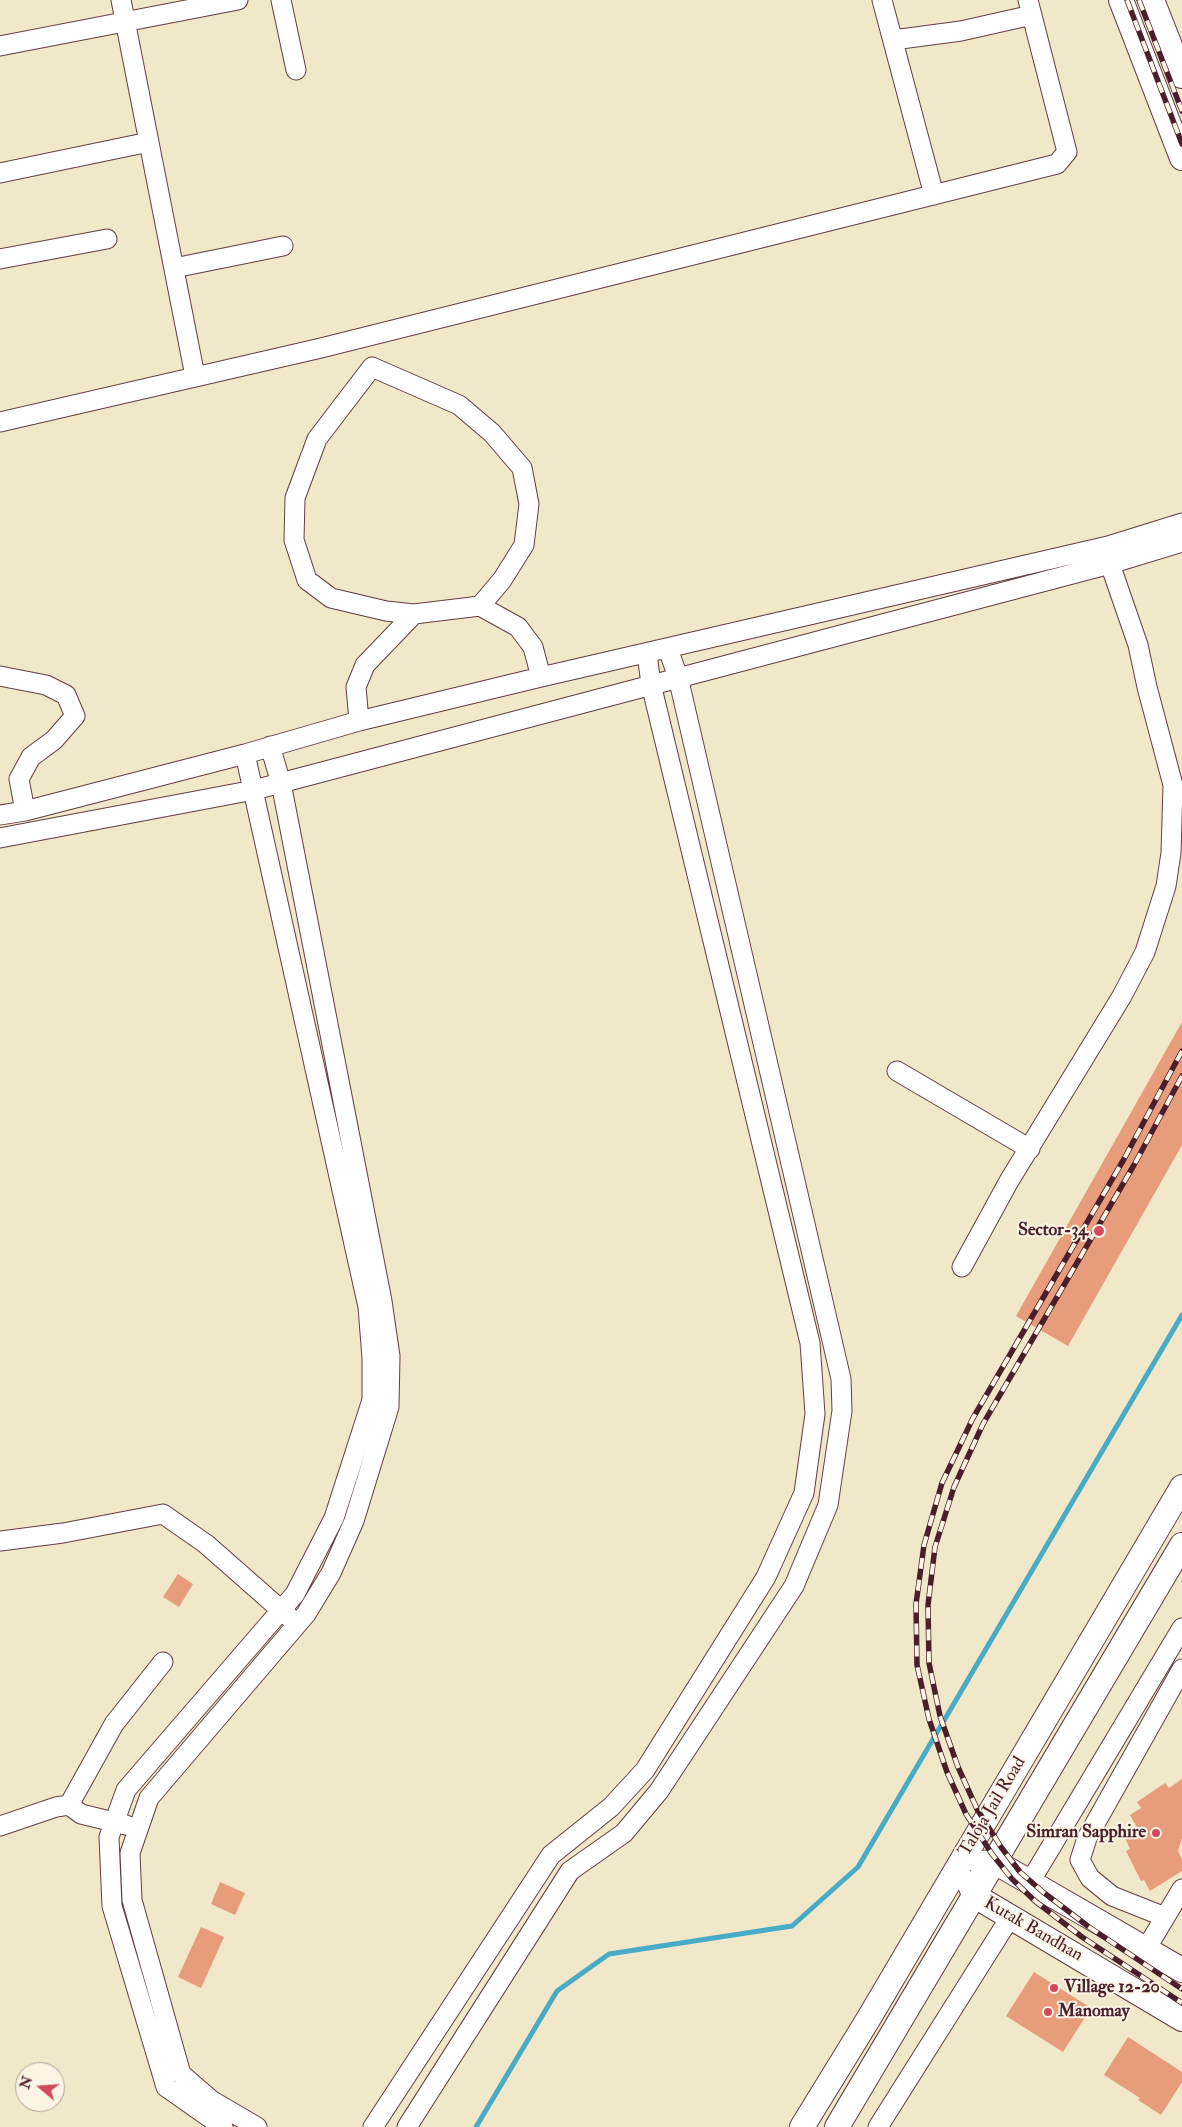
<!DOCTYPE html>
<style>
body{margin:0}
#map{position:relative;width:1182px;height:2127px;overflow:hidden;background:#f1e7c9;font-family:"IM FELL Double Pica",serif}
canvas{display:block}
.north{position:absolute;left:15px;top:2062px;width:50px;height:50px;box-sizing:border-box;background:#fcf5e5;border:1px solid #b59f9b;border-radius:50%;rotate:288deg;font-size:14px;font-weight:700;line-height:20px;text-align:center;color:#4a1f2b}
.north::after{content:'';display:block;margin:auto;width:18px;height:22px;background:#d1495b;clip-path:polygon(50% 0,100% 100%,50% 72%,0 100%)}
</style>
<div id="map">
<canvas width="1182" height="2127"></canvas>
<div class="north">N</div>
</div>
<script>
const c = document.querySelector('canvas').getContext('2d');
c.lineJoin = 'round';
function shape(rows) {
  const path = new Path2D();
  for (const r of rows) {
    path.moveTo(r[0], r[1]);
    for (let i = 2; i < r.length; i += 2) path.lineTo(r[i], r[i + 1]);
  }
  return path;
}
function strokePath(path, color, width, dash) {
  c.strokeStyle = color;
  c.lineWidth = width;
  c.lineCap = dash ? 'butt' : 'round';
  c.setLineDash(dash || []);
  c.stroke(path);
}
function paint(path, color) {
  c.fillStyle = color;
  c.fill(path, 'evenodd');
}
function write(font, color, halo, rows, align = 'center') {
  c.font = font + ' "IM FELL Double Pica",serif';
  c.lineWidth = 4;
  c.setLineDash([]);
  c.textBaseline = 'middle';
  c.strokeStyle = halo;
  c.fillStyle = color;
  for (const [text, x, y, turn = 0] of rows) {
    c.save();
    c.translate(x, y);
    c.rotate((+turn || 0) * Math.PI / 180);
    c.textAlign = isNaN(turn) ? turn : align;
    if (halo) c.strokeText(text, 0, 0);
    c.fillText(text, 0, 0);
    c.restore();
  }
}
strokePath(shape([
 [476,2127,557,1991,609,1954,792,1926,858,1867,1182,1315]
]), '#48acc7', 5);
paint(shape([
 [1182,1022,1182,1145,1068,1346,1016,1316],
 [178,1574,193,1584,179,1607,163,1597],
 [1182,1779,1182,1838,1178,1851,1182,1859,1182,1871,1150,1891,1144,1880,1141,1881,1126,1851,1130,1849,1124,1836,1138,1829,1130,1815,1141,1808,1137,1802,1165,1783,1169,1788],
 [220,1882,245,1893,235,1915,211,1904],
 [201,1927,224,1937,201,1988,178,1977],
 [1034,1972,1091,2008,1063,2052,1006,2016],
 [1128,2037,1182,2072,1182,2082,1161,2115,1138,2100,1140,2098,1104,2075]
]), '#e79d7c');
const minor = shape([
 [121,0,195,376],
 [281,0,296,70],
 [882,0,934,195],
 [893,40,961,31,1032,15],
 [0,46,238,0],
 [0,173,149,142],
 [0,259,107,239],
 [174,268,283,246],
 [0,422,321,348,1057,164,1067,152,1028,0],
 [480,606,518,627,533,647,541,677],
 [0,676,46,685,66,695,75,716,54,740,31,757,19,779,25,811],
 [359,721,356,687,365,665,414,614,386,611,331,598,307,580,294,540,295,498,317,439,372,367,459,405,492,433,522,468,529,504,524,545,502,580,480,606,414,614],
 [0,815,25,811,245,754,359,721,541,677,1108,546,1182,523],
 [0,838,254,790,1110,564,1182,542],
 [897,1071,1030,1149],
 [962,1267,1009,1181,1122,996,1145,952,1166,886,1171,853,1173,785,1147,687,1138,645,1110,564,1109,553],
 [0,1541,63,1533,163,1514,206,1544,289,1617],
 [69,1805,114,1724,163,1662],
 [0,1826,56,1807,69,1805,81,1814,126,1825],
 [1030,1882,1182,1628],
 [1165,1917,1112,1896,1090,1878,1080,1860,1087,1838,1182,1669],
 [1146,1949,1182,1889],
 [223,2127,166,2087,112,1906,109,1837,126,1790,295,1594,334,1518,372,1400,372,1358,368,1307,245,754],
 [257,2127,211,2100,181,2074,132,1900,130,1853,149,1798,306,1614,331,1573,354,1521,389,1407,390,1356,382,1301,281,783,270,746],
 [373,2127,551,1855,611,1807,645,1770,766,1577,804,1493,815,1414,810,1343,651,684,647,654],
 [407,2127,570,1871,624,1833,659,1791,794,1586,828,1505,842,1411,841,1379,678,677,668,649],
 [878,2127,1011,1916]
]);
const major = shape([
 [1121,0,1182,158],
 [1152,0,1182,76],
 [980,1863,995,1862,1182,1970],
 [969,1883,975,1896,1182,2019],
 [802,2127,869,2018,1182,1487],
 [837,2127,1182,1545]
]);
strokePath(minor, '#633d43', 21);
strokePath(major, '#633d43', 26);
strokePath(minor, '#fff', 19);
strokePath(major, '#fff', 24);
const rail = shape([
 [1127,0,1182,144],
 [1139,0,1182,111],
 [1182,1051,1124,1159,973,1418,942,1483,924,1545,916,1604,917,1665,929,1719,947,1772,966,1814,992,1854,1012,1879,1035,1901,1082,1937,1182,2003],
 [1182,1076,1134,1165,983,1424,954,1487,935,1547,928,1605,929,1663,940,1716,958,1767,977,1809,1001,1847,1020,1872,1043,1892,1089,1927,1182,1989]
]);
strokePath(rail, '#4a1f2b', 5.5);
strokePath(rail, '#fcf5e5', 4, [11]);
for (const [x, y, r, color] of [
 [1099,1231,6,"#d1495b"],
 [1156,1833,5,"#d1495b"],
 [1054,1988,5,"#d1495b"],
 [1048,2012,5,"#d1495b"]
]) {
  const dot = new Path2D();
  dot.arc(x, y, r, 0, 2 * Math.PI);
  c.fillStyle = color;
  c.fill(dot);
  strokePath(dot, '#fcf5e5', 2);
}
write('bold 18px', '#4a1f2b', '#fcf5e5', [
 ["Sector-34",1088,1231],
 ["Simran Sapphire",1146,1833],
 ["Village 12-20",1064,1988,"left"],
 ["Manomay",1058,2012,"left"]
], 'right');
write('18px', '#4a1f2b', '#fcf5e5', [
 ["Taloja Jail Road",993,1807,-59],
 ["Kutak Bandhan",1033,1930,30]
]);
</script>
